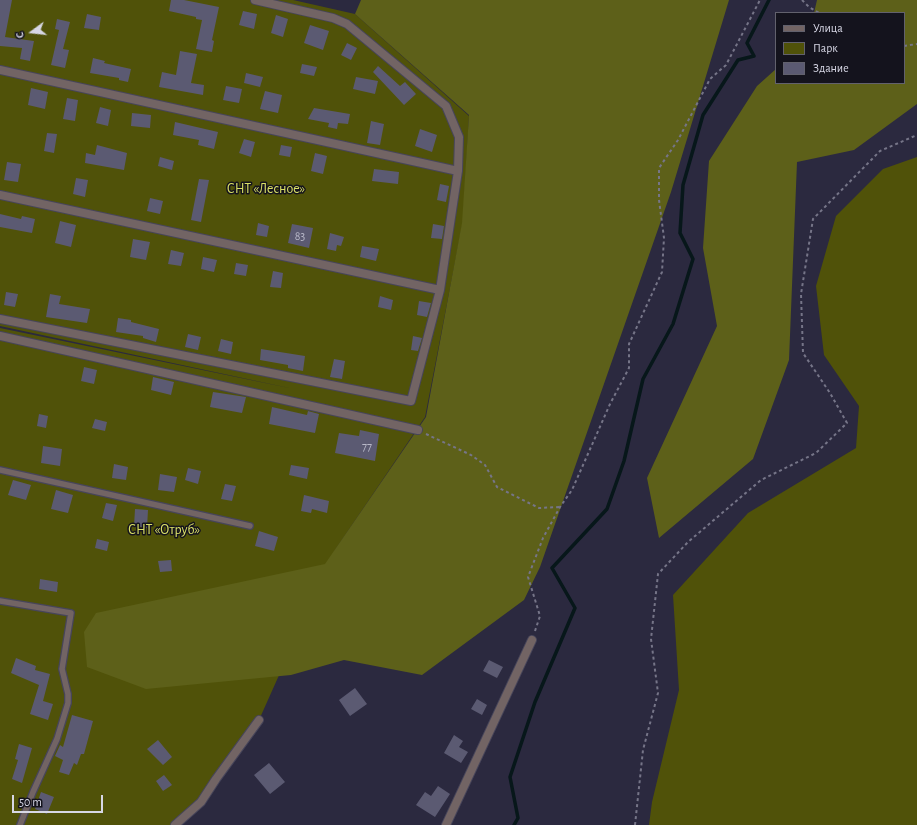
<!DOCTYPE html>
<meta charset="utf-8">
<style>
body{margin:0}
#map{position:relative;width:917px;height:825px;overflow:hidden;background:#2b293f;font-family:"Alegreya Sans",sans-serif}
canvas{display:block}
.legend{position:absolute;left:775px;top:12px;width:130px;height:72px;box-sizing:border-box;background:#14131d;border:1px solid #62616d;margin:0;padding:5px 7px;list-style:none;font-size:12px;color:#d7d7e5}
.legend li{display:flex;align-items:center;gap:8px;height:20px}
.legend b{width:20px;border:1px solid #62616d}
.north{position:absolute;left:12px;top:12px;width:40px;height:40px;-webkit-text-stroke:3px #14131d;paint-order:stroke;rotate:255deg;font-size:11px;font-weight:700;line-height:16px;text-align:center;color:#d7d7e5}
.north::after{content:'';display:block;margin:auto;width:14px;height:18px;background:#d7d7e5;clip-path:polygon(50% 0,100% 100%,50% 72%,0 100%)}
.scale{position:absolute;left:12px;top:795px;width:91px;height:18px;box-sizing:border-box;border:2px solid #d7d7e5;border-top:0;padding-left:5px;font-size:12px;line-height:14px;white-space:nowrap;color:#d7d7e5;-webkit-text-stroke:3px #14131d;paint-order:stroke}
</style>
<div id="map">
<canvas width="917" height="825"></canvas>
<ul class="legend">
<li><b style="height:5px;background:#726464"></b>Улица</li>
<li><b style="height:11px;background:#505209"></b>Парк</li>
<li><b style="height:11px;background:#5b5a72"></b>Здание</li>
</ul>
<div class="north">С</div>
<div class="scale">50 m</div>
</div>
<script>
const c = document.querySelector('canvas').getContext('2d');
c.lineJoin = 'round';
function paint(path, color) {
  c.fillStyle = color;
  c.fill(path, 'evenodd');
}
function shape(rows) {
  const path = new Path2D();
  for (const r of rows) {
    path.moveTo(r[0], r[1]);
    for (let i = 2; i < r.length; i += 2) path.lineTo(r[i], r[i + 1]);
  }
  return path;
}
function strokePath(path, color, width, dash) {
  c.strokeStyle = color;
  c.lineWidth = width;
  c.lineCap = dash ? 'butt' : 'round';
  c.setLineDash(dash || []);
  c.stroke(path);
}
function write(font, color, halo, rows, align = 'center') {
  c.font = font + ' "Alegreya Sans",sans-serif';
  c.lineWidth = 3;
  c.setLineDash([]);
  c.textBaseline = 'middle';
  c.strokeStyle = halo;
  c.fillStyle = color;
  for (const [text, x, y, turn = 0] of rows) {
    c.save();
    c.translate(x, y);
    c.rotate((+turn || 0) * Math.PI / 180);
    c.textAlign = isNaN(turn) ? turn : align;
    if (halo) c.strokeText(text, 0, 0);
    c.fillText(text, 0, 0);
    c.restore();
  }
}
paint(shape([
 [0,0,293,0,355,14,469,116,463,221,425,417,335,550,259,720,201,802,175,825,0,825,0,328,294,389,0,326],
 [917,157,917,825,649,825,652,802,679,690,673,595,748,513,856,448,859,406,824,355,816,286,836,216,883,169]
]), '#505209');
paint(shape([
 [361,0,729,0,671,192,540,567,524,600,422,675,344,660,291,675,146,689,87,667,84,632,96,613,325,564,426,417,462,223,469,115,355,14],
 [817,0,917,0,917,104,854,150,797,162,789,360,753,459,659,538,647,478,717,326,703,248,709,161,757,86,776,69,776,83,904,83,904,13,814,13]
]), '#5d6019');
strokePath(shape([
 [514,825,518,818,510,777,535,702,575,608,552,568,607,509,624,461,643,379,673,324,693,259,680,233,683,185,703,115,738,60,754,56,747,43,769,0]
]), '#07171a', 3.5);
paint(shape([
 [0,0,12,0,5,37,34,41,30,61,20,59,22,48,0,46],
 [171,0,184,0,219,7,212,40,214,41,212,52,196,49,202,20,196,19,196,17,169,11],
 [243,11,257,14,254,29,239,25],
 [87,14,101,17,99,30,84,28],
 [276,15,288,19,283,37,271,33],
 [57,19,70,22,63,49,69,50,65,68,51,65,59,30,55,29],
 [310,25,329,31,323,50,304,43],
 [347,43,357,48,351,60,341,55],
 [180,51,197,54,191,83,204,85,203,95,159,87,162,72,176,75],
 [93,58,105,61,104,63,131,69,128,82,119,80,119,78,90,73],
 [302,64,317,67,314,76,300,73],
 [378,66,400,86,405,82,416,94,404,105,373,72],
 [246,73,263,77,260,87,244,83],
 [356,77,378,81,375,94,353,89],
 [226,86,242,89,239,103,223,100],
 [31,88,48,92,45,109,28,105],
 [265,91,282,95,278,113,260,109],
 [67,98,78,100,75,121,63,119],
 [100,107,111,110,108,126,96,123],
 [314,108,350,114,348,124,338,123,337,129,328,127,329,123,308,119],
 [132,113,151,115,150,128,131,126],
 [371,121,384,124,380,145,367,143],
 [175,122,218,132,214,149,198,145,199,140,173,135],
 [420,129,437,135,432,152,415,146],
 [47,133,57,134,54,153,44,151],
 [244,139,255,142,251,157,239,153],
 [97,145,127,153,124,170,85,163,86,153,95,155],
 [281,145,292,147,290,157,279,155],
 [315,153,327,156,323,174,311,171],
 [160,157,174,161,172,170,158,166],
 [7,162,21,164,18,182,4,180],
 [374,169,399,172,398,184,372,181],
 [76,178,88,180,85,197,73,194],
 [199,179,209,180,201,222,191,220],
 [440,184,449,186,446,202,437,200],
 [150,198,163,201,160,214,147,211],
 [0,214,21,219,22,216,35,219,32,233,0,227],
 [60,221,76,225,71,247,55,243],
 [258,223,269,226,267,237,256,235],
 [292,224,313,228,309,248,288,243],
 [433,224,444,226,442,239,431,238],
 [330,233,344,237,341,246,337,245,336,251,327,249],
 [133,239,150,242,146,260,130,257],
 [362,246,379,249,376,261,360,257],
 [171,250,184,253,181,266,168,264],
 [203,257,217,260,214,272,201,269],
 [236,263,248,265,246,276,234,274],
 [273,271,283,273,281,288,270,287],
 [6,292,18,294,15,307,4,305],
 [50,294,61,296,59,304,90,309,87,323,46,317],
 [380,296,393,300,391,310,378,307],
 [419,301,431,303,427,317,417,315],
 [118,318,131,320,131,322,159,329,156,342,143,338,143,336,116,332],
 [188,334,201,337,198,350,185,347],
 [413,336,422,338,418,351,411,350],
 [221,339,233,342,231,354,218,351],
 [261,349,305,356,303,371,288,368,288,365,260,360],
 [334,359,345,361,342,379,330,377],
 [84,367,97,370,94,384,81,381],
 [153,377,174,382,171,395,151,390],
 [213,392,246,397,242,413,210,407],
 [272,407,307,415,308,411,319,414,315,433,269,424],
 [39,414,48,416,46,428,37,426],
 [95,419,107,422,105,431,92,428],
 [360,430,379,434,375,461,335,453,339,433,359,436],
 [43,446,62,449,60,466,41,463],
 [114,464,128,467,126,480,112,478],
 [291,465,309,468,307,479,289,475],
 [188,468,201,471,198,484,185,480],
 [160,474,177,477,174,492,158,490],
 [13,480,31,485,26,500,8,495],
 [225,484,236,486,232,501,221,499],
 [56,490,73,495,68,513,51,509],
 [304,495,329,501,327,513,312,509,311,513,301,511],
 [106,503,117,505,113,521,102,518],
 [135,509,148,510,147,528,134,526],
 [259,531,278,537,274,551,255,546],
 [97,539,109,542,107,551,95,548],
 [171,560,172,571,160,572,158,561],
 [40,579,58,582,57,592,39,589],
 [16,658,36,666,35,670,50,674,43,701,53,704,48,720,30,714,39,685,11,673],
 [489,660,503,667,497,678,483,671],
 [355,688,367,704,350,716,339,700],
 [477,699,487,705,482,715,471,709],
 [72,715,93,721,84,754,81,754,77,765,74,763,69,775,59,772,63,760,55,756,60,745,63,747],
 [454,735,463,741,459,747,468,752,461,763,444,753],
 [158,740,172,757,163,765,147,749],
 [19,744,32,748,22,783,12,779,18,760,15,759],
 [269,763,285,782,270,794,254,775],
 [164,775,172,785,163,791,156,781],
 [438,786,450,794,435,817,416,805,425,792,431,796],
 [41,792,54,797,47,814,35,809]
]), '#5b5a72');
const service = shape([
 [0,470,250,526],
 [0,601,71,613,62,669,68,694,68,703,57,739,33,792,20,825]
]);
const minor = shape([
 [0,70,458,171],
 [0,195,440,290],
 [0,319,411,401,440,290,458,171,459,137,446,106,347,24,333,18,255,0],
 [0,336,418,430],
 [175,825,201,802,216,779,259,720],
 [446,825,532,640]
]);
strokePath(service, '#47455a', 8);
strokePath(minor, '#47455a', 10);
strokePath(shape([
 [802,0,809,7,819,13],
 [904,46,917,44],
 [426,434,471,455,485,465,497,487,539,508,560,507],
 [535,631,540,616,528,577,543,538,560,507,572,490,610,404,629,368,629,344,662,272,664,238,659,200,659,168,678,140,710,79,726,65,760,0],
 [635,825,643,750,658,693,651,639,658,574,688,542,761,480,816,453,847,423,830,393,803,353,801,294,813,219,880,151,917,135]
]), '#767588', 2, [3, 3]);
strokePath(service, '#726464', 5.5);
strokePath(minor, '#726464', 8);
write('12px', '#b8b8c8', null, [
 ["83",300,236],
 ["77",367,446]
]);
write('14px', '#dae067', '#14131d', [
 ["СНТ «Лесное»",266,189],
 ["СНТ «Отруб»",164,530]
]);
</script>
